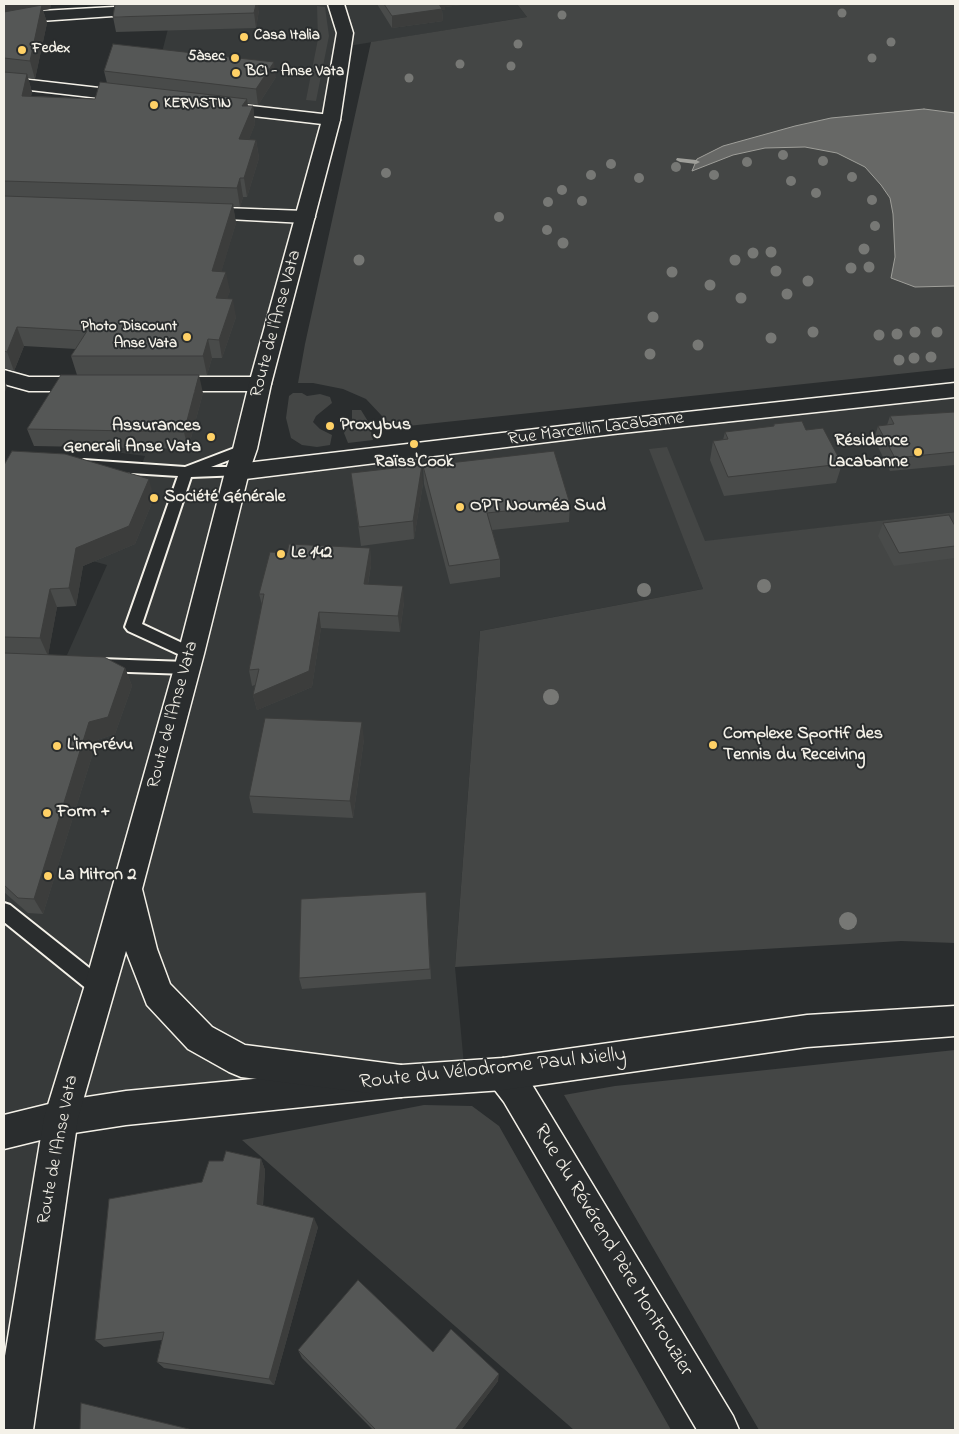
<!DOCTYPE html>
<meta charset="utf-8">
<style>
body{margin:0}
#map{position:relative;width:959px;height:1434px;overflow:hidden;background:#2a2d2e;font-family:"Indie Flower",sans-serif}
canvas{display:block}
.frame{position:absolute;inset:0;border:5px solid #f4f1e8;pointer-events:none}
</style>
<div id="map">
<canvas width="959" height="1434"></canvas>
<div class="frame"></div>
</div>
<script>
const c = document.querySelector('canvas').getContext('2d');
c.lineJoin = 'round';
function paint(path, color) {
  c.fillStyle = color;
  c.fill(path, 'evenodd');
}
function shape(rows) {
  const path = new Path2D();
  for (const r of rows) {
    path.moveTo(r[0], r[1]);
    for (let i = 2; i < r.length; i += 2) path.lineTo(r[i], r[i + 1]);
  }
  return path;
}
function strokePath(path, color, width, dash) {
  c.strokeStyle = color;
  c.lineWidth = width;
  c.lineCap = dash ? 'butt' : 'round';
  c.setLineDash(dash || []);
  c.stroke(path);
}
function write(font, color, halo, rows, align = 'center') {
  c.font = font + ' "Indie Flower",sans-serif';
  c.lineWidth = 4;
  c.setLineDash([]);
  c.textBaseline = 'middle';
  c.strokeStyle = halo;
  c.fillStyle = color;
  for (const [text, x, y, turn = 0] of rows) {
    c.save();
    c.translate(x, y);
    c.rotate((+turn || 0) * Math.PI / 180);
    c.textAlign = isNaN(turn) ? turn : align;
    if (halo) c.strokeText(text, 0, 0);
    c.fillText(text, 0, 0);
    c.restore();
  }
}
paint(shape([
 [226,4,517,4,527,17,342,47,237,472,613,427,955,390,955,512,686,544,703,589,480,631,455,967,465,1076,61,1118,14,1430,4,1430,4,654,67,655,107,565,85,559,136,481,145,456,84,448,151,274,154,84,173,9]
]), '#373a3a');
paint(shape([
 [517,4,955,4,955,368,389,428,382,416,366,399,343,389,313,383,298,383,305,344,371,42,527,17],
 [317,6,325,7,329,36,316,101,306,100,318,39],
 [293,393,302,393,307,396,320,394,330,397,332,403,316,416,313,422,320,429,332,435,330,445,317,447,302,445,291,438,286,418,289,396],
 [352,410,361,410,369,423,373,440,348,443,344,433,352,419],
 [667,447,705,541,955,512,955,943,901,941,455,967,480,631,703,589,649,449],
 [955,1050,955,1430,759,1430,564,1095,615,1086],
 [424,1105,472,1106,499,1126,671,1430,574,1430,242,1140]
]), '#444645');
const water = shape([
 [924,109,955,113,955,286,915,287,891,278,895,257,893,214,890,198,881,185,865,167,837,153,805,147,765,148,733,155,692,171,697,159,723,146,795,126,831,118,924,109]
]);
paint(water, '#676866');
strokePath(water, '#9f9f9a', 1);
paint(shape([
 [677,158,696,160,700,162,696,164,680,162,676,160,677,158]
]), '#9f9f9a');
const lane = shape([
 [245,444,250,446,252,449,250,452,211,467,237,467,242,469,244,472,242,475,191,477,142,624,197,650,199,654,197,658,191,660,128,631,125,627,178,476,84,470,79,468,77,465,79,462,84,460,185,467,245,444],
 [100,659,187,662,193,664,195,668,193,672,187,674,100,671,94,669,92,665,94,661,100,659],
 [4,903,10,905,107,982,109,988,107,994,100,997,93,994,4,922,4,903]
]);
const street = shape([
 [151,5,157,7,159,10,157,13,40,21,4,29,4,19,40,11,151,5],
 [4,77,134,92,140,93,143,97,140,101,134,102,4,87,4,77],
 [216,102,331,115,337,116,340,120,337,124,331,125,210,111,207,107,210,103,216,102],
 [196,207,305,211,312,213,315,217,312,221,305,223,189,217,186,213,189,209,196,207],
 [4,370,29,377,91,377,99,379,102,384,99,389,91,391,29,391,4,384,4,370],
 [164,377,260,377,268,379,271,384,268,389,260,391,164,391,156,389,153,384,156,379,164,377],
 [503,1058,515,1063,528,1078,733,1416,739,1430,697,1430,504,1102,491,1085,486,1074,491,1063,503,1058]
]);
const secondary = shape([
 [955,383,955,397,613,434,237,480,229,478,225,472,229,466,237,464,613,420,955,383],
 [955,1006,955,1036,807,1047,503,1090,401,1097,126,1125,61,1135,4,1149,4,1115,61,1101,126,1091,401,1065,503,1058,807,1015,955,1006]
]);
const primary = shape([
 [328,4,344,4,353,33,340,120,271,384,257,449,249,472,204,654,142,889,157,949,170,984,212,1027,245,1045,401,1065,413,1069,418,1081,413,1093,401,1097,241,1077,229,1072,188,1049,147,1005,126,951,78,1118,33,1430,4,1430,4,1362,44,1118,84,988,178,654,225,472,233,449,249,384,322,120,337,33,328,4]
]);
strokePath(lane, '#f4f1e8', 4);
strokePath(street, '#f4f1e8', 3);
strokePath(secondary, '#f4f1e8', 3);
strokePath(primary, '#f4f1e8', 3);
paint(lane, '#2a2d2e');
paint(street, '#2a2d2e');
paint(secondary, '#2a2d2e');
paint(primary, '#2a2d2e');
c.fillStyle = '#777875';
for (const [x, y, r] of [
 [842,13,4.5],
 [562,15,4.5],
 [891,42,4.5],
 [518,44,4.5],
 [872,58,4.5],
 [460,64,4.5],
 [511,66,4.5],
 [409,78,4.5],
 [783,155,5],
 [823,161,5],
 [747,162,5],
 [611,164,5],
 [676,167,5],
 [386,173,5],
 [591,175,5],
 [714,175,5],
 [852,177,5],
 [639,178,5],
 [791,181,5],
 [562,190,5],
 [816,193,5],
 [872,200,5],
 [582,201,5],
 [548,202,5],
 [499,217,5],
 [875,226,5],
 [547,230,5],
 [563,243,5.5],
 [864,249,5.5],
 [771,252,5.5],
 [753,253,5.5],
 [359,260,5.5],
 [735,260,5.5],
 [869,267,5.5],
 [851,268,5.5],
 [776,271,5.5],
 [672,272,5.5],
 [808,281,5.5],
 [710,285,5.5],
 [787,294,5.5],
 [741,298,5.5],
 [653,317,5.5],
 [813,332,5.5],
 [915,332,5.5],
 [937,332,5.5],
 [897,334,5.5],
 [879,335,5.5],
 [771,338,5.5],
 [698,345,5.5],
 [650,354,5.5],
 [931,357,5.5],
 [914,358,5.5],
 [899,360,5.5],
 [764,586,7],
 [644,590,7],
 [551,697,8],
 [848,921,9]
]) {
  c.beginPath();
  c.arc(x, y, r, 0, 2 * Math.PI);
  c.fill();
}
paint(shape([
 [4,4,54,4,51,4,50,9,43,10,47,23,35,79,28,78,32,92,31,96,95,99,107,83,104,71,276,77,258,105,247,103,248,106,253,106,255,124,249,139,256,140,259,158,247,197,243,197,240,207,233,207,236,223,221,272,230,291,227,298,236,317,222,358,212,358,207,375,77,375,71,356,76,349,24,346,14,371,4,368,4,369],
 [377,4,469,4,445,7,445,10,442,10,443,21,392,28],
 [259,10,256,28,116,32,113,17],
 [203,393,188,449,34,446,27,429],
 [955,412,955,465,890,471,874,439,878,426,887,425,890,416],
 [774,424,806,430,842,464,836,483,724,496,710,460,713,441,723,440,725,432,773,427],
 [4,465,154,498,135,544,83,566,76,606,57,607,48,655,125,668,132,686,115,734,97,740,43,914,28,913,4,892],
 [423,466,570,504,569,522,492,530,500,559,500,577,450,584,424,484],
 [351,473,423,484,414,539,361,546],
 [883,523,955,526,955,558,894,566,878,536],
 [370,548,371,565,368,584,404,602,400,632,321,628,312,687,257,710,253,695,255,685,252,686,249,670,262,605,259,594,287,553],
 [364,739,353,818,253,813,249,796],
 [426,892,431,979,302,989,299,978],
 [261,1159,265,1170,263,1206,318,1227,274,1385,164,1368,157,1362,162,1340,104,1347,95,1340,202,1182,223,1161],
 [298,1350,433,1352,498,1381,461,1430,373,1430,302,1358]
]), '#494b4a');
paint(shape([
 [4,4,51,4,50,9,43,10,47,23,35,79,30,61,4,18],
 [256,4,258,4,259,10,256,28,254,13],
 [436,4,469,4,445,7,445,10,442,10,443,21,392,28,392,16],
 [274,62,276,77,258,105,256,89],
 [27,74,32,92,27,114,22,96],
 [247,99,249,115,253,106,255,124,242,158,239,139,242,106],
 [256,140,259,158,247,197,244,178],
 [240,178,243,197,240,207,237,188],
 [233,204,236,223,216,290,212,271],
 [226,272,230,291,220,317,216,298],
 [233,299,236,317,222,358,219,340],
 [17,327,24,346,14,371,7,352],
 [208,339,212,358,207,375,203,356],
 [199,375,203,393,188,449,184,432],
 [4,379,7,387,4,394],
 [422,465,423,484,414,539,413,521],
 [149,479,154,498,135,544,83,566,76,606,69,588,76,548],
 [370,548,371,565,365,600,364,584],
 [403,586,404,602,400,632,398,616],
 [50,589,57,607,48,656,40,638],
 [319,612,321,628,312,687,257,710,253,695],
 [125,668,132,686,115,734,97,740,43,914,34,899,89,722],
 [362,722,364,739,353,818,350,801],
 [261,1159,265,1170,262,1214,257,1204],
 [314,1218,318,1227,274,1385,269,1379],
 [499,1374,498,1381,461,1430,455,1430]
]), '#3c3d3c');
const building = shape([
 [115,4,256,4,254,13,113,17,115,4],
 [384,4,439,4,442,9,392,16,384,4],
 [42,5,30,61,4,58,4,12,42,5],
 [113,44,274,62,256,89,104,71,113,44],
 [4,72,27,74,22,96,95,99,100,82,247,99,242,106,253,106,239,139,256,140,244,178,240,178,237,188,4,181,4,72],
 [4,196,233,204,212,271,226,272,216,298,233,299,219,340,208,339,203,356,71,356,87,331,17,327,7,352,4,351,4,196],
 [61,375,199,375,184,432,27,429,61,375],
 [955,412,955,452,895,458,878,426,894,424,890,416,955,412],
 [802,421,806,430,823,428,842,464,728,477,713,441,728,439,725,432,774,426,774,424,802,421],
 [12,451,65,454,149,479,129,526,76,548,69,588,50,589,40,638,4,637,4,465,12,451],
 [554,451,570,504,487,513,500,559,449,566,423,466,554,451],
 [422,465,413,521,359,527,351,473,422,465],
 [949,515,955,526,955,546,899,553,883,523,949,515],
 [289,544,370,548,364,584,403,586,398,616,319,612,309,671,253,695,259,669,249,670,264,594,259,594,270,552,287,553,289,544],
 [4,653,104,657,125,668,108,717,89,722,34,899,18,898,4,885,4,653],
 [265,718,362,722,350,801,249,796,265,718],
 [426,892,430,969,299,978,301,899,426,892],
 [226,1151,261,1159,257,1204,314,1218,269,1379,157,1362,164,1332,95,1340,109,1199,202,1182,209,1161,223,1161,226,1151],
 [358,1280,433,1352,451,1329,499,1374,455,1430,376,1430,298,1350,358,1280],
 [81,1403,193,1430,80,1430,81,1403]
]);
paint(building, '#555756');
strokePath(building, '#3c3d3c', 1);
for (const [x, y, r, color] of [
 [244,37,5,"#ffd166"],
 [22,50,5,"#ffd166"],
 [235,58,5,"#ffd166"],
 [236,73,5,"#ffd166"],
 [154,105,5,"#ffd166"],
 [187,337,5,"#ffd166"],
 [330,426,5,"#ffd166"],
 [211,437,5,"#ffd166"],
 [414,444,5,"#ffd166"],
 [918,452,5,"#ffd166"],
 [154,498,5,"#ffd166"],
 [460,507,5,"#ffd166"],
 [281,554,5,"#ffd166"],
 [713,745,5,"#ffd166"],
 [57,746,5,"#ffd166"],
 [47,813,5,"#ffd166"],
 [48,876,5,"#ffd166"]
]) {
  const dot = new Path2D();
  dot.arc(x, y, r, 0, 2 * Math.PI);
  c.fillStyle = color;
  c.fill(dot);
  strokePath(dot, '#2a2d2e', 2);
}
write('bold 15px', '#f4f1e8', '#2a2d2e', [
 ["Casa Italia",254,37],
 ["Fedex",32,50],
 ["5àsec",225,58,"right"],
 ["BCI - Anse Vata",246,73],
 ["KERVISTIN",164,105],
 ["Photo Discount",177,328,"right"],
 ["Anse Vata",177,345,"right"]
], 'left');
write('18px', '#f4f1e8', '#2a2d2e', [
 ["Route de l'Anse Vata",277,324,-75],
 ["Rue Marcellin Lacabanne",596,430,-7],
 ["Route de l'Anse Vata",174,715,-75],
 ["Route de l'Anse Vata",59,1150,-79]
]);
write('bold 18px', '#f4f1e8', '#2a2d2e', [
 ["Proxybus",340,426],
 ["Assurances",201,427,"right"],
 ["Generali Anse Vata",201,448,"right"],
 ["Résidence",908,442,"right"],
 ["Lacabanne",908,463,"right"],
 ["Raïss'Cook",414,463,"center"],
 ["Société Générale",164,498],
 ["OPT Nouméa Sud",470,507],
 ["Le 142",291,554],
 ["Complexe Sportif des",723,735],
 ["Tennis du Receiving",723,756],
 ["L'imprévu",67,746],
 ["Form +",57,813],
 ["La Mitron 2",58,876]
], 'left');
write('21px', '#f4f1e8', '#2a2d2e', [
 ["Route du Vélodrome Paul Nielly",493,1070,-6],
 ["Rue du Révérend Père Montrouzier",612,1251,59]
]);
</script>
